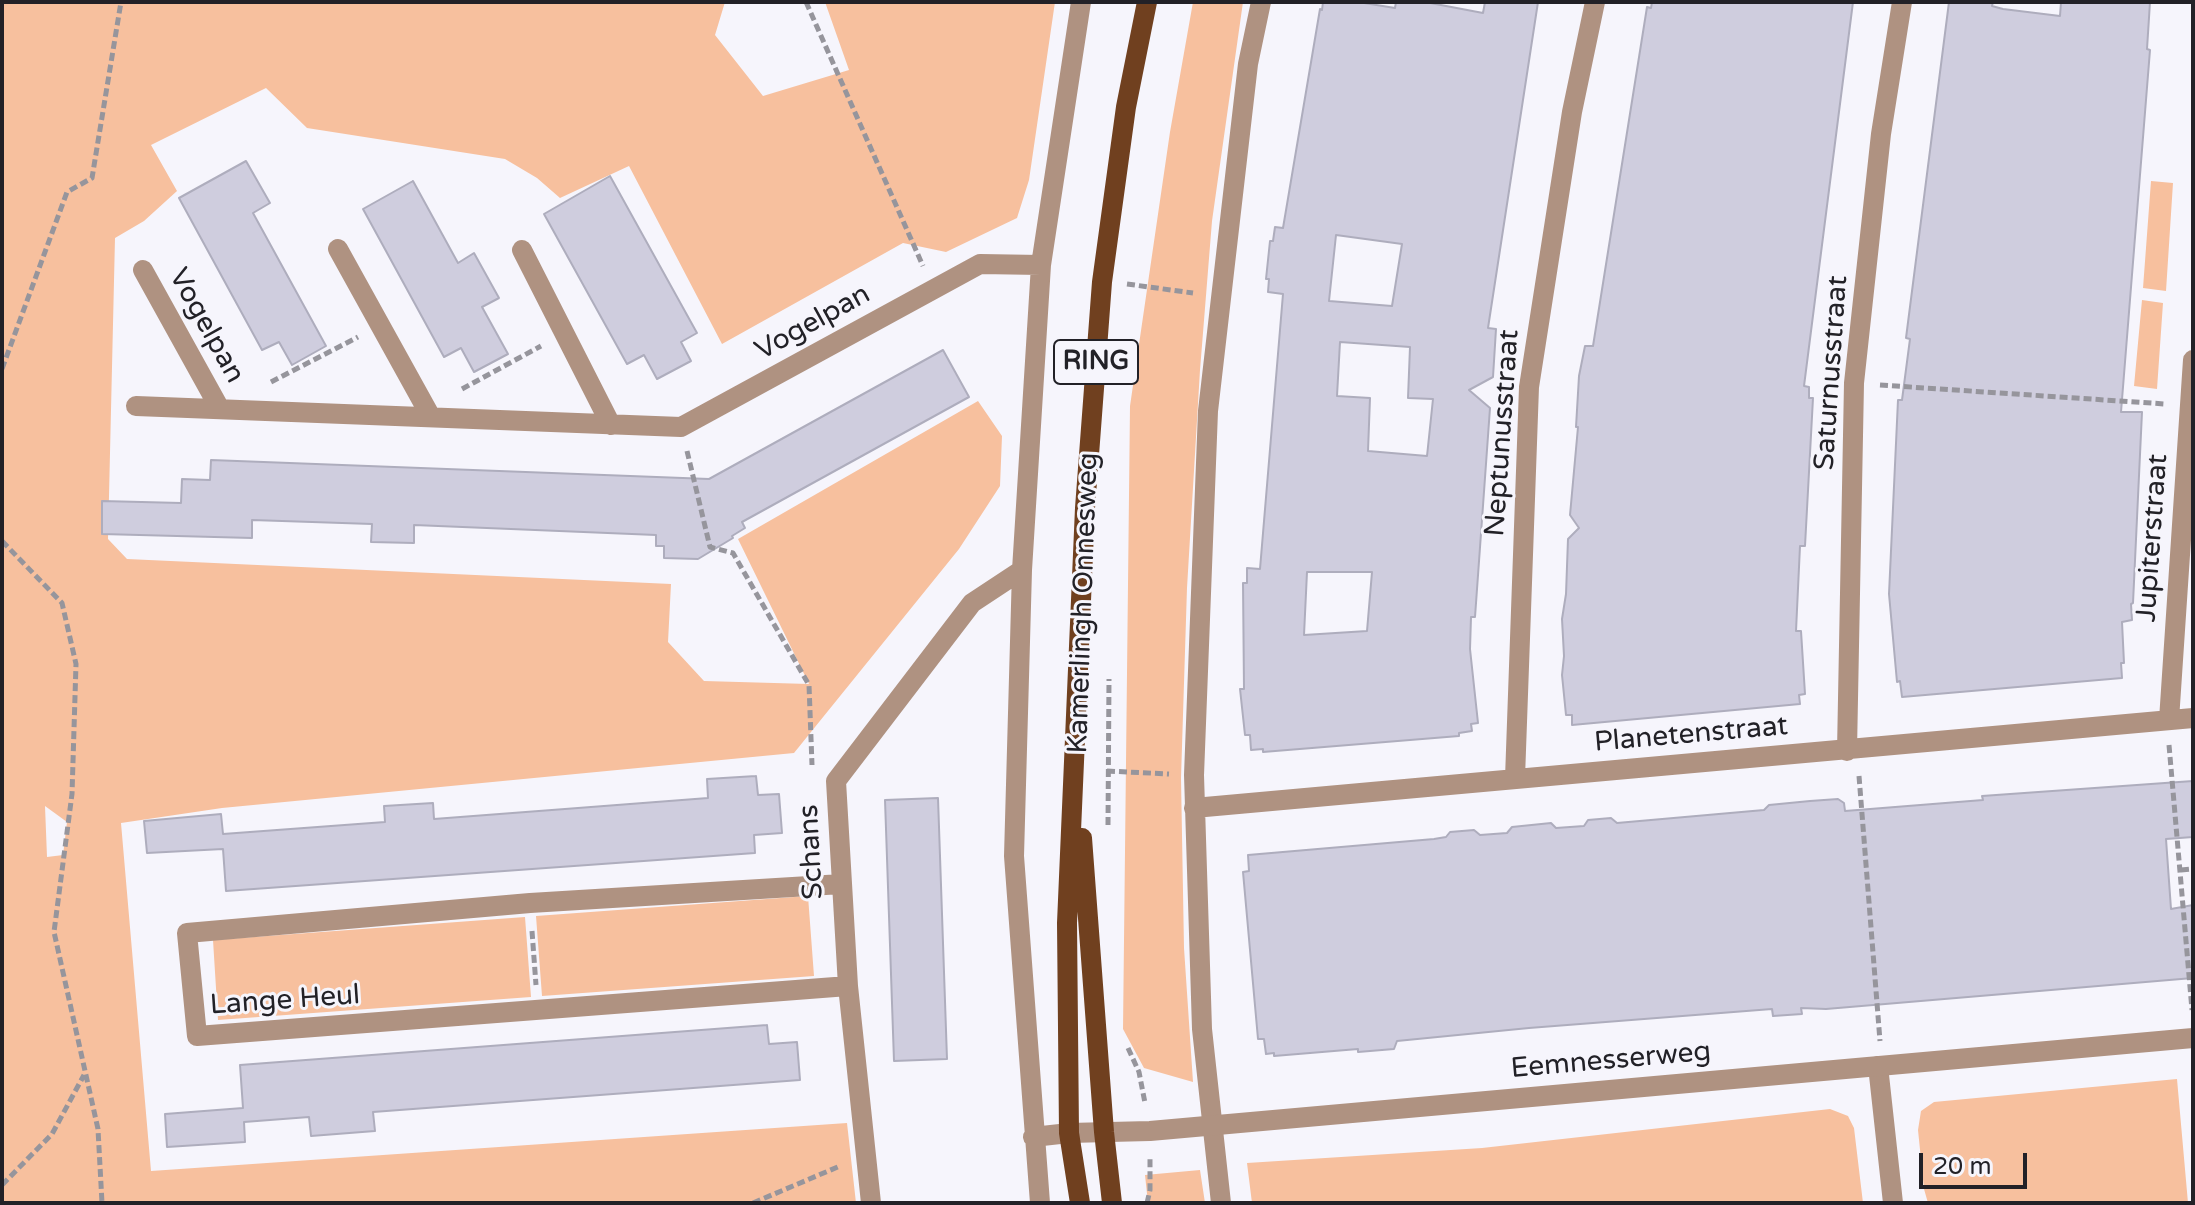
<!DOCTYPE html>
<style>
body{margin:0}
#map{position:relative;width:2195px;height:1205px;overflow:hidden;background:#f6f5fc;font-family:"Varela Round",sans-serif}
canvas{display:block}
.frame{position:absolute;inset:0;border:4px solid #222127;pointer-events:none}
.scale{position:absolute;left:1919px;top:1153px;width:108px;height:36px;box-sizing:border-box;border:4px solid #222127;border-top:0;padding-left:10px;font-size:24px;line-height:28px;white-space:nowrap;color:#222127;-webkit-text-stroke:6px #f6f5fc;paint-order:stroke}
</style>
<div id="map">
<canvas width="2195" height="1205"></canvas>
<div class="frame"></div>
<div class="scale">20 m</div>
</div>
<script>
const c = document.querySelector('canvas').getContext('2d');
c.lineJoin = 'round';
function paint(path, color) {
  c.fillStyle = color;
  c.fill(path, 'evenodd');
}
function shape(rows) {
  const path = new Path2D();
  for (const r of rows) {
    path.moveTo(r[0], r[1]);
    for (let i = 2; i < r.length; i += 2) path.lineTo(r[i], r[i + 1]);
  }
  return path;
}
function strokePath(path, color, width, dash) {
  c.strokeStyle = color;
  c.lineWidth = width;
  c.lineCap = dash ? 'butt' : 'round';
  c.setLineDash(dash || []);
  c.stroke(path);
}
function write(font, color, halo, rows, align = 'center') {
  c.font = font + ' "Varela Round",sans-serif';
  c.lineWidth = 6;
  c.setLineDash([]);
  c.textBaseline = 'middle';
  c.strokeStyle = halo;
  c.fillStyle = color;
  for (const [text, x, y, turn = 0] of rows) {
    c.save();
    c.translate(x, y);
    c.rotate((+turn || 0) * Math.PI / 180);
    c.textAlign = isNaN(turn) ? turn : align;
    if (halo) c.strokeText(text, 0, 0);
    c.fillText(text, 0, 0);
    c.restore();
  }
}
paint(shape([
 [2,2,725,2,715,35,763,96,849,70,825,2,1055,2,1029,180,1017,218,946,252,903,243,722,344,629,166,560,198,537,178,505,159,307,128,266,88,151,145,177,191,144,221,115,238,108,539,127,559,671,584,668,642,704,681,809,684,738,539,978,401,1002,436,1000,486,959,549,794,753,222,808,121,823,151,1171,847,1123,856,1203,2,1203],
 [45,806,67,822,63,855,47,857],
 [1193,2,1243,2,1212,221,1200,370,1187,588,1181,778,1184,948,1193,1082,1144,1068,1123,1029,1130,406,1170,132],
 [2151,181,2173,183,2166,291,2143,288],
 [2142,300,2163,303,2157,389,2134,386],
 [808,896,814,976,542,996,536,916],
 [525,917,531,997,218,1020,213,940],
 [2177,1079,2188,1203,1928,1203,1924,1189,1918,1130,1921,1111,1934,1102],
 [1830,1109,1848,1116,1854,1128,1863,1203,1252,1203,1247,1163,1482,1148],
 [1200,1170,1205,1203,1148,1203,1145,1175]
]), '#f7c09e');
const building = shape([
 [1323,2,1358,2,1395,8,1396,2,1425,2,1483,13,1485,2,1538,2,1488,328,1496,329,1493,377,1469,390,1490,408,1475,617,1471,617,1470,649,1478,723,1471,724,1472,731,1459,733,1459,736,1263,752,1263,749,1251,750,1250,735,1245,735,1240,689,1244,689,1243,583,1247,583,1247,568,1260,569,1283,294,1268,292,1269,279,1266,279,1270,241,1273,241,1275,227,1283,228,1320,9,1322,10,1323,2],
 [1336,235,1402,244,1392,306,1329,301,1336,235],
 [1340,342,1410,347,1408,398,1433,399,1427,456,1368,451,1370,398,1337,396,1340,342],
 [1307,572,1372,572,1367,631,1304,635,1307,572],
 [1652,2,1853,2,1804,386,1809,387,1809,398,1813,398,1805,546,1800,546,1796,631,1801,631,1805,694,1799,695,1800,704,1572,725,1572,715,1566,715,1562,675,1564,656,1562,619,1566,594,1568,539,1579,528,1570,515,1578,427,1576,427,1579,376,1585,346,1593,346,1647,7,1651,8,1652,2],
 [1949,2,1993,2,1992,6,2003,9,2060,16,2061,2,2150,2,2147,49,2150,50,2121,412,2142,412,2133,603,2131,604,2132,620,2122,622,2124,663,2121,663,2122,678,1902,697,1900,681,1897,682,1889,594,1898,400,1902,400,1910,339,1906,338,1949,2],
 [246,161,270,203,253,213,326,346,292,365,279,342,262,350,179,198,246,161],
 [610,176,697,333,681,342,691,361,657,379,644,355,627,364,544,214,610,176],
 [413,181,458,263,474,253,499,298,482,307,508,354,474,372,461,348,444,357,363,209,413,181],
 [943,350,969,397,742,522,745,528,732,536,733,538,698,559,664,558,664,546,656,546,656,535,414,525,414,543,371,542,372,524,252,520,252,538,102,534,102,501,181,503,182,479,210,480,211,460,709,479,943,350],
 [756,776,758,795,779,794,782,833,754,835,755,853,226,891,223,849,147,853,144,821,221,814,223,834,385,822,384,806,433,803,434,819,578,808,708,798,707,779,756,776],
 [2193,781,2193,837,2166,839,2171,909,2193,905,2193,978,1826,1009,1801,1008,1802,1014,1773,1016,1772,1009,1529,1028,1397,1041,1394,1049,1358,1052,1358,1049,1274,1056,1274,1053,1266,1054,1264,1039,1258,1039,1243,872,1249,871,1248,855,1434,839,1446,837,1450,832,1474,830,1480,835,1507,833,1512,827,1551,823,1556,828,1584,826,1588,820,1611,818,1617,823,1764,810,1769,805,1810,801,1838,799,1844,803,1845,811,1983,800,1982,796,2193,781],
 [938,798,947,1059,894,1061,885,800,938,798],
 [767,1025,769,1044,797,1042,800,1080,373,1112,375,1131,311,1136,309,1117,244,1122,245,1142,167,1147,165,1114,243,1108,240,1065,767,1025]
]);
paint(building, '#cfcdde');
strokePath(building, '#aeadbd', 2);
strokePath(shape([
 [806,2,923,266],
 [1127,284,1193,293],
 [2,369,67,192,92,178,121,2],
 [271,382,358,337],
 [1880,385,2165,404],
 [462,389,541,346],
 [687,451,710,547,733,553,809,685,812,765],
 [2,541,62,603,76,664,72,794,54,932,98,1129,102,1203],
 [2169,745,2192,1010],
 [1107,771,1169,774],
 [1859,776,1880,1041],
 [1108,825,1109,679],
 [2181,870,2193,869],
 [532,931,536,985],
 [1128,1048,1139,1072,1145,1103],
 [2,1185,52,1134,84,1075],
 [753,1203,840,1166],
 [1147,1203,1150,1190,1150,1156]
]), '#96959c', 5, [8, 4]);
strokePath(shape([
 [338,249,431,417],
 [522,250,611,425],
 [143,270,220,409],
 [136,406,681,427,980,264,1041,265],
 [2169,720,2193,360],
 [1847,751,1854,383,1881,134,1902,2],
 [1515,778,1529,387,1572,112,1595,2],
 [1194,808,2193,718],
 [842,884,530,903,187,933,197,1036,848,986],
 [1878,1066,1893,1203],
 [1033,1137,1069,1133],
 [871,1203,848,986,836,781,972,603,1022,570],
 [1040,1203,1014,856,1022,570,1041,265,1081,2],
 [1221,1203,1202,1029,1194,775,1208,411,1248,64,1261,2]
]), '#af9281', 20);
strokePath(shape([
 [1069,1133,1150,1131,2193,1038]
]), '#af9281', 20);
strokePath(shape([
 [1082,838,1104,1132,1112,1203],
 [1080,1203,1069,1133,1067,923,1085,508,1102,282,1126,107,1147,2]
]), '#70401f', 20);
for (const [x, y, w] of [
 [1096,362,84]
]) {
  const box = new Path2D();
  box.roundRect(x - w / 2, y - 22, w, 44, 6);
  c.fillStyle = '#f6f5fc';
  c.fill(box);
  strokePath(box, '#222127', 2);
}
write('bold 26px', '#222127', null, [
 ["RING",1096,362]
]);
write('28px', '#222127', '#f6f5fc', [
 ["Vogelpan",813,323,-29],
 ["Vogelpan",206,326,61],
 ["Saturnusstraat",1832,373,-86],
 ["Neptunusstraat",1503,433,-86],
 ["Jupiterstraat",2153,538,-86],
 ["Kamerlingh Onnesweg",1084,603,-88],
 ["Planetenstraat",1691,735,-5],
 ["Schans",812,852,-93],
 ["Lange Heul",285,1001,-4],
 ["Eemnesserweg",1611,1061,-5]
]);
</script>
